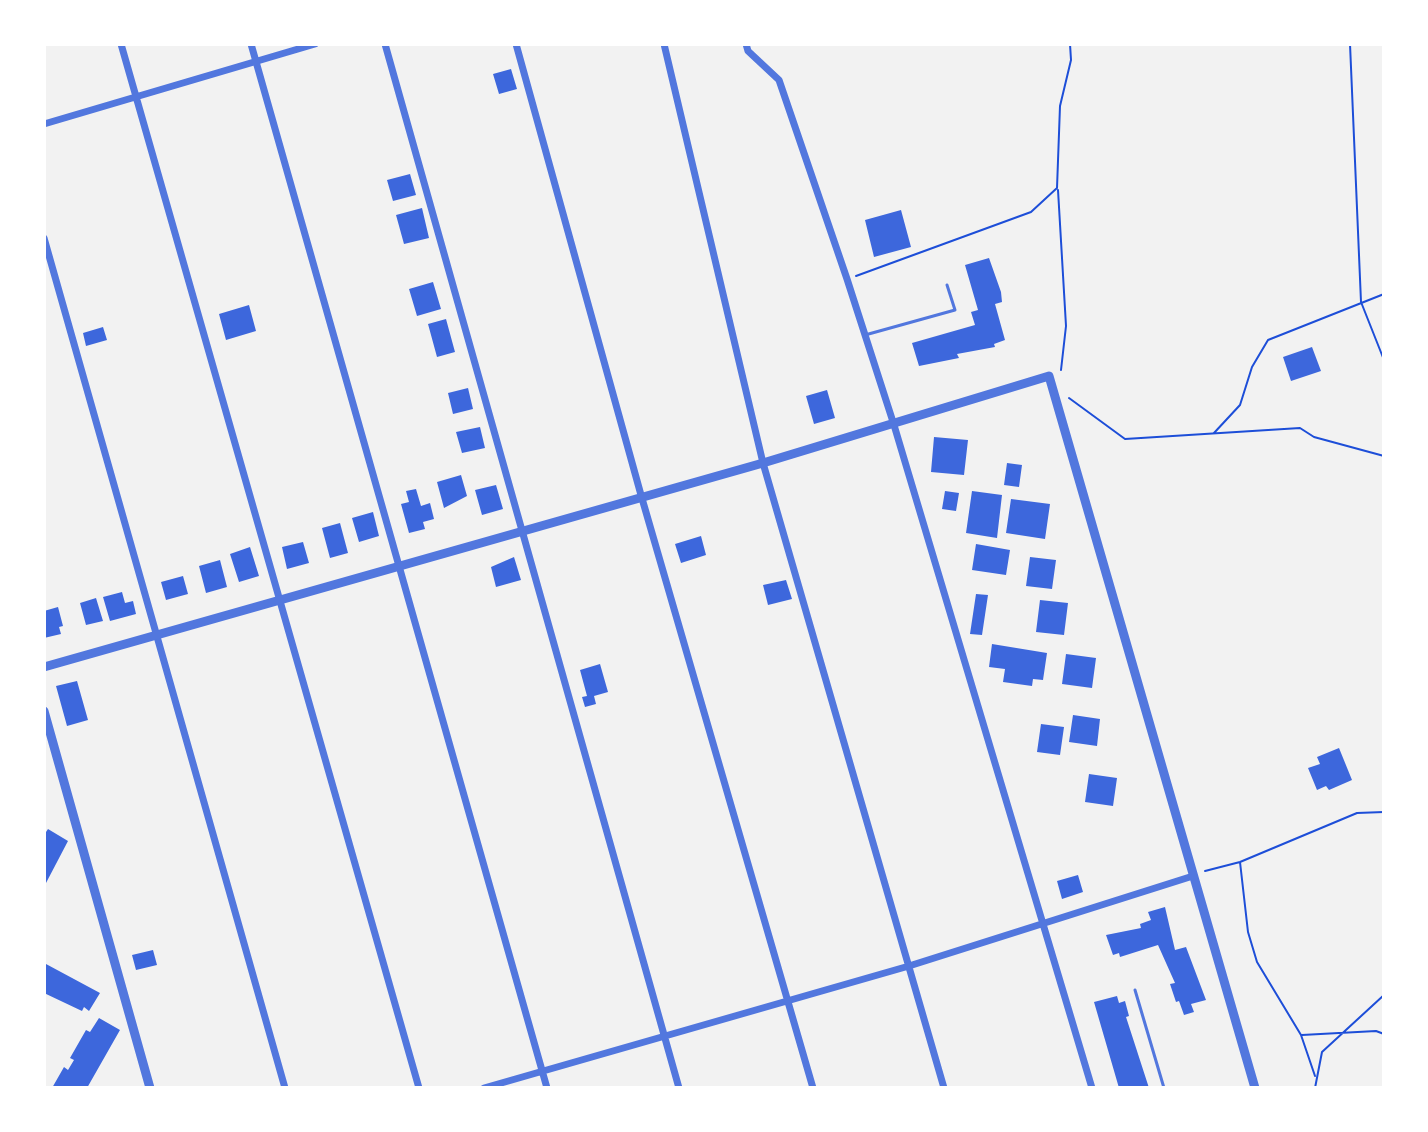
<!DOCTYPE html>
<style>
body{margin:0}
#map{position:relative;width:1428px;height:1132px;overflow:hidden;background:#f2f2f2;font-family:"Golos Text",sans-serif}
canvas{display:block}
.frame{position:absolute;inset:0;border:46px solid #fff;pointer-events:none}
</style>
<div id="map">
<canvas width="1428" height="1132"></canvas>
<div class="frame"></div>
</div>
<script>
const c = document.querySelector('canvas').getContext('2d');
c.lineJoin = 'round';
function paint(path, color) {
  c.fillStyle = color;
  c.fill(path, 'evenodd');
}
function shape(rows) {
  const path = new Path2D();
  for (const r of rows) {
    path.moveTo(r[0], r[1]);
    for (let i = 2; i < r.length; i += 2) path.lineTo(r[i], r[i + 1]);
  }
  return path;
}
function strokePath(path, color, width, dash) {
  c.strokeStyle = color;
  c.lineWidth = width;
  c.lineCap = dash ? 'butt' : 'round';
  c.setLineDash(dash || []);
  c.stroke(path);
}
paint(shape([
 [511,69,517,89,499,94,493,74],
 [410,174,416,195,393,201,387,180],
 [422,208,429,238,404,244,396,215],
 [901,210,911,247,874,257,865,220],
 [989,258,1001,292,1002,302,995,304,1005,340,994,344,995,347,957,354,959,358,919,366,912,343,975,325,971,312,978,310,965,265],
 [433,282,441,309,417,316,409,289],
 [249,305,256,331,226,340,219,314],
 [446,319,455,352,437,357,428,324],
 [103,327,107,340,86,346,83,333],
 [1312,347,1321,371,1291,381,1283,357],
 [468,388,473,409,453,414,448,393],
 [827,390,835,418,814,424,806,396],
 [480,427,485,448,462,453,456,432],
 [934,437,968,440,964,475,931,472],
 [1007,463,1022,465,1019,487,1004,485],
 [461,475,467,496,444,508,437,482],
 [496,485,503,509,482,515,475,490],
 [416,489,421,506,430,503,434,519,423,522,425,529,409,533,401,504,409,502,406,491],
 [945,491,959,493,956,511,942,509],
 [972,491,1002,495,997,538,966,533],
 [1011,499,1050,504,1045,539,1006,533],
 [373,512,379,536,359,542,352,518],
 [340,523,348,553,330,558,322,528],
 [701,536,706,555,681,563,675,544],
 [303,542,309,563,287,569,282,547],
 [976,544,1010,550,1006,575,972,570],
 [250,547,259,576,239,582,230,554],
 [514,557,521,580,496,587,491,567],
 [1030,557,1056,560,1052,589,1026,586],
 [220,560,227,587,206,593,199,566],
 [183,576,188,594,166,600,161,582],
 [786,580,792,599,768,605,763,585],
 [122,592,125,603,133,601,136,614,110,621,103,597],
 [976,594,988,595,982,635,970,634],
 [96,598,103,621,86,625,80,603],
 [1040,600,1068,603,1064,635,1036,632],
 [58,607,63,626,59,627,61,634,44,638,44,611],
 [992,644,1047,653,1043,680,1033,679,1032,686,1003,682,1005,669,989,667],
 [1066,654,1096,658,1092,688,1062,684],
 [600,664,608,692,594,696,596,704,585,707,582,697,587,696,580,670],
 [77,681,88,720,67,726,56,686],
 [1073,715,1100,719,1097,746,1069,742],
 [1041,724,1064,727,1060,755,1037,752],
 [1339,748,1352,780,1329,790,1326,786,1317,790,1308,768,1320,764,1317,757],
 [1089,774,1117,778,1113,806,1085,802],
 [48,829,68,841,46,883,44,835],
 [1078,875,1083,892,1062,899,1057,881],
 [1165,907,1175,950,1186,947,1206,1000,1191,1004,1194,1012,1184,1015,1179,1001,1176,1002,1170,984,1175,983,1158,945,1120,957,1119,953,1113,955,1106,935,1141,928,1140,924,1151,920,1148,912],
 [153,950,157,965,136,970,132,955],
 [44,958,46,964,100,993,89,1011,84,1007,82,1011,44,993],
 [1117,996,1119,1003,1125,1001,1129,1016,1126,1017,1149,1088,1119,1088,1094,1002],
 [99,1018,120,1030,87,1088,52,1088,64,1067,68,1070,74,1060,70,1058,86,1030,90,1032]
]), '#3d67dc');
strokePath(shape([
 [1350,44,1361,302,1384,360],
 [1058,190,1066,326,1061,370],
 [856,276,1031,212,1057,188,1060,106,1071,60,1070,44],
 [1069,398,1125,439,1300,428,1314,437,1384,456],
 [1214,433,1240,405,1252,367,1268,340,1384,294],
 [1240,862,1248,932,1257,962,1301,1035,1315,1076],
 [1205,871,1240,862,1357,813,1384,812],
 [1302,1035,1376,1031,1384,1034],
 [1315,1088,1322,1052,1384,995]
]), '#1d4ed8', 2);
strokePath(shape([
 [865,335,955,310,947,285],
 [1135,990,1164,1088]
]), '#5277de', 3);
strokePath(shape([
 [121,44,419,1088],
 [251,44,547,1088],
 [385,44,679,1088],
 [516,44,641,495,813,1088],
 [664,44,763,463,944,1088],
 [746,44,748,51,779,80,847,279,894,425,1092,1088],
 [44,124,315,44],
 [44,238,285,1088],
 [484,1088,909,966,1193,876]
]), '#5277de', 7);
strokePath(shape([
 [44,667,763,463,1049,376,1255,1088],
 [44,711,150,1088]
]), '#5277de', 9);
</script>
